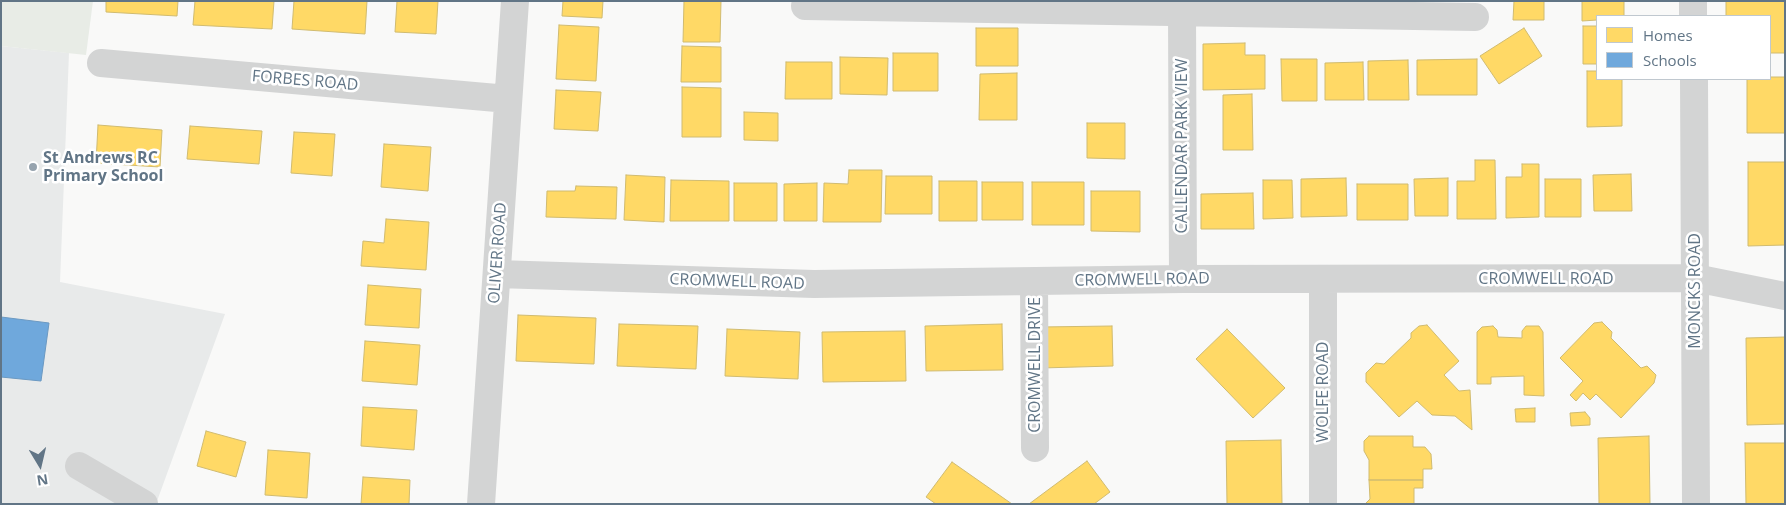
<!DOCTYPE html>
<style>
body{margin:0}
#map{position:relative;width:1786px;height:505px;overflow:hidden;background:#f9f9f8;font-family:"Open Sans",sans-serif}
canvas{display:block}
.frame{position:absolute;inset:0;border:2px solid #617586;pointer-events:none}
.legend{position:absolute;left:1596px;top:15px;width:175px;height:65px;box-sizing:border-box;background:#fff;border:1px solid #c0c8cf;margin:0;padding:6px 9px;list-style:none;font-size:15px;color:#617586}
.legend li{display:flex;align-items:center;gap:10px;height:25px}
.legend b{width:25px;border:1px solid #c0c8cf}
.north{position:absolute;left:15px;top:440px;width:50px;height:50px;-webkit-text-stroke:4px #fff;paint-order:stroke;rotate:171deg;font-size:14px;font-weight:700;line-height:20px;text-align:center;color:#617586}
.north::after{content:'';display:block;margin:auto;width:18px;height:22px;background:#617586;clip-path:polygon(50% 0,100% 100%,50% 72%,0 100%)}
</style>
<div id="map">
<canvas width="1786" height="505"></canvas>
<div class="frame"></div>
<ul class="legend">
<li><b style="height:14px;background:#ffd966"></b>Homes</li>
<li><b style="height:14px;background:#6fa8dc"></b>Schools</li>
</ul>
<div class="north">N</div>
</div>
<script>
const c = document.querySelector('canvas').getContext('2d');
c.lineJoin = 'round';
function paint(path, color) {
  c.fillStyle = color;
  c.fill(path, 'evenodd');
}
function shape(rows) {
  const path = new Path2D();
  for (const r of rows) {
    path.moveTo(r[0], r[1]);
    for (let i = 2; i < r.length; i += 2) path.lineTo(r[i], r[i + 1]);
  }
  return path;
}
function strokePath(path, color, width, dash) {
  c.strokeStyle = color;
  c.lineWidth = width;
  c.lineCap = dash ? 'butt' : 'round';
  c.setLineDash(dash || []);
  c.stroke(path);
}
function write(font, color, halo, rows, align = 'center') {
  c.font = font + ' "Open Sans",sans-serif';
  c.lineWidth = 5;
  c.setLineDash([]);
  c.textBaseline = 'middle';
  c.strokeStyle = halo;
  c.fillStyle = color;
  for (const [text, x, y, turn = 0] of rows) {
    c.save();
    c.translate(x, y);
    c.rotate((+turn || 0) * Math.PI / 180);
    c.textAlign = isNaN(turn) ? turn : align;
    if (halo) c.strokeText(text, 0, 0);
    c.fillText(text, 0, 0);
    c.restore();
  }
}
paint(shape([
 [1,46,69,53,60,282,225,314,156,504,1,504]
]), '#e8eaea');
paint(shape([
 [1,1,93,1,86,55,1,46]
]), '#e8ece6');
const homes = shape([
 [106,1,178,1,177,16,106,12,106,1],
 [195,1,274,1,272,29,193,25,195,1],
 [294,1,367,1,365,34,292,29,294,1],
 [397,1,438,1,436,34,395,32,397,1],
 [563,1,603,1,602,18,562,16,563,1],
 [684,1,721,1,720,42,683,42,684,1],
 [1514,1,1544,1,1544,20,1513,20,1514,1],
 [1582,1,1624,1,1624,16,1597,16,1597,20,1582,21,1582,1],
 [1726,1,1785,1,1785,53,1770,53,1770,16,1726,16,1726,1],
 [559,25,599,27,596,81,556,79,559,25],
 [1583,26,1597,26,1597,64,1583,64,1583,26],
 [976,28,1018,28,1018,66,976,66,976,28],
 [1524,28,1542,56,1499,84,1480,56,1524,28],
 [1245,43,1245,55,1265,55,1265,89,1203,90,1203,44,1245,43],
 [682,46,721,47,721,82,681,82,682,46],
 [893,53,938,53,938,91,893,91,893,53],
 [840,57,888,58,887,95,840,94,840,57],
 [1281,59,1317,59,1317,101,1282,101,1281,59],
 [1477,59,1477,95,1417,95,1417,60,1477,59],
 [1408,60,1409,100,1368,100,1368,61,1408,60],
 [786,62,832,62,832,99,785,99,786,62],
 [1363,62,1364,100,1325,100,1325,63,1363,62],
 [1587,71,1597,71,1597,79,1622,79,1622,126,1587,127,1587,71],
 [1017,73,1017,120,979,120,980,74,1017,73],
 [1770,77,1785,77,1785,133,1747,133,1747,79,1770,79,1770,77],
 [682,87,721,88,721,137,682,137,682,87],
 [556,90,601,92,598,131,554,129,556,90],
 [1252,94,1253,150,1223,150,1223,95,1252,94],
 [744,112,778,113,778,141,744,140,744,112],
 [1087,123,1125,123,1125,159,1087,158,1087,123],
 [98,125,162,130,160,167,96,163,98,125],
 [190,126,262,131,259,164,187,159,190,126],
 [294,132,335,134,332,176,291,173,294,132],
 [384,144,431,147,428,191,381,187,384,144],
 [1475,160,1495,160,1496,219,1457,219,1457,181,1475,181,1475,160],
 [1748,162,1785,162,1785,245,1748,246,1748,162],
 [1522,164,1539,164,1539,217,1506,218,1506,177,1522,177,1522,164],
 [849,170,882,170,881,222,823,222,824,183,848,184,849,170],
 [1631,174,1632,211,1594,211,1593,175,1631,174],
 [626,175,665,177,664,222,624,220,626,175],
 [886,176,932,176,932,214,885,214,886,176],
 [1346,178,1347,216,1301,217,1301,179,1346,178],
 [1448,178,1448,216,1415,216,1414,179,1448,178],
 [1545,179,1581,179,1581,217,1545,217,1545,179],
 [671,180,729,181,729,221,670,221,671,180],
 [1263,180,1292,180,1293,218,1263,219,1263,180],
 [939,181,977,181,977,221,939,221,939,181],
 [982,182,1023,182,1023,220,982,220,982,182],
 [1032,182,1084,182,1084,225,1032,225,1032,182],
 [734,183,777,183,777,221,734,221,734,183],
 [817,183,817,221,784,221,784,184,817,183],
 [1357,184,1408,184,1408,220,1357,220,1357,184],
 [576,186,617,187,616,219,546,217,547,191,575,191,576,186],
 [1091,191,1140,191,1140,232,1091,231,1091,191],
 [1253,193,1254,229,1201,229,1201,194,1253,193],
 [386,219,429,222,426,270,361,266,363,241,384,243,386,219],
 [368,285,421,289,419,328,365,325,368,285],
 [518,315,596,318,594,364,516,361,518,315],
 [1602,322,1612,332,1611,338,1641,368,1647,366,1656,375,1654,383,1621,418,1596,394,1590,400,1583,393,1576,401,1570,395,1583,381,1560,358,1594,323,1602,322],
 [619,324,698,326,696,369,617,366,619,324],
 [1002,324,1003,370,926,371,925,326,1002,324],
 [1427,325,1459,361,1444,375,1459,391,1470,390,1472,430,1455,416,1432,415,1417,401,1399,417,1366,382,1366,373,1376,363,1384,364,1411,338,1411,333,1419,326,1427,325],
 [1112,326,1113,366,1041,368,1040,327,1112,326],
 [1493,326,1497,330,1498,337,1522,338,1522,331,1526,326,1539,326,1543,332,1544,396,1524,395,1524,376,1491,377,1491,384,1477,384,1477,332,1482,327,1493,326],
 [727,329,800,332,798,379,725,376,727,329],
 [1227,329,1285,388,1253,418,1196,359,1227,329],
 [905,331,906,381,823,382,822,332,905,331],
 [1785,337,1785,424,1747,425,1746,338,1785,337],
 [365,341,420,345,417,385,362,381,365,341],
 [363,407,417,410,414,450,361,446,363,407],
 [1535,408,1535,422,1516,422,1515,409,1535,408],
 [1585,412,1590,418,1590,425,1571,426,1570,413,1585,412],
 [206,431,246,442,236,477,197,466,206,431],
 [1369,436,1413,436,1413,447,1425,447,1431,454,1432,469,1423,469,1423,480,1369,480,1369,460,1364,451,1364,441,1369,436],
 [1649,436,1650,504,1599,504,1598,438,1649,436],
 [1281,440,1282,504,1227,504,1226,441,1281,440],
 [1745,443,1785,443,1785,504,1746,504,1745,443],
 [268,450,310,453,307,498,265,495,268,450],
 [1087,461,1110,492,1094,504,1029,504,1087,461],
 [952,462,1012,504,936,504,926,497,952,462],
 [363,477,410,480,409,504,361,504,363,477],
 [1369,480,1423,480,1423,488,1414,488,1414,504,1365,504,1370,499,1369,480]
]);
paint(homes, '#ffd966');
strokePath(homes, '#d0bb70', 1);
const schools = shape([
 [1,317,49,323,41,381,1,377,1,317]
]);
paint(schools, '#6fa8dc');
strokePath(schools, '#6b99c2', 1);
strokePath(shape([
 [1693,1,1693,16],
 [805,6,1475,17],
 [1182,12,1183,279],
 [101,63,508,99],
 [1694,79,1696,504],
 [497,274,814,284,1183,279,1695,278,1785,296],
 [1323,279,1323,504],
 [1034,282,1035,448],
 [79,466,144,504],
 [481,504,515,1]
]), '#d3d4d4', 28);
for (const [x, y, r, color] of [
 [33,167,5,"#96a3ae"]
]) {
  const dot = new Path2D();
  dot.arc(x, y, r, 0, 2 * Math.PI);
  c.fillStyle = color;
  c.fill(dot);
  strokePath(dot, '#fff', 2);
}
write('16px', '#617586', '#fff', [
 ["FORBES ROAD",305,81,5],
 ["CALLENDAR PARK VIEW",1182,146,-90],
 ["OLIVER ROAD",498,253,-86],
 ["CROMWELL ROAD",1546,279],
 ["CROMWELL ROAD",1142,280,-1],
 ["CROMWELL ROAD",737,282,2],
 ["MONCKS ROAD",1695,291,-90],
 ["CROMWELL DRIVE",1035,365,-90],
 ["WOLFE ROAD",1323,392,-90]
]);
write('bold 16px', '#617586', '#fff', [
 ["St Andrews RC",43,158],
 ["Primary School",43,176]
], 'left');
</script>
